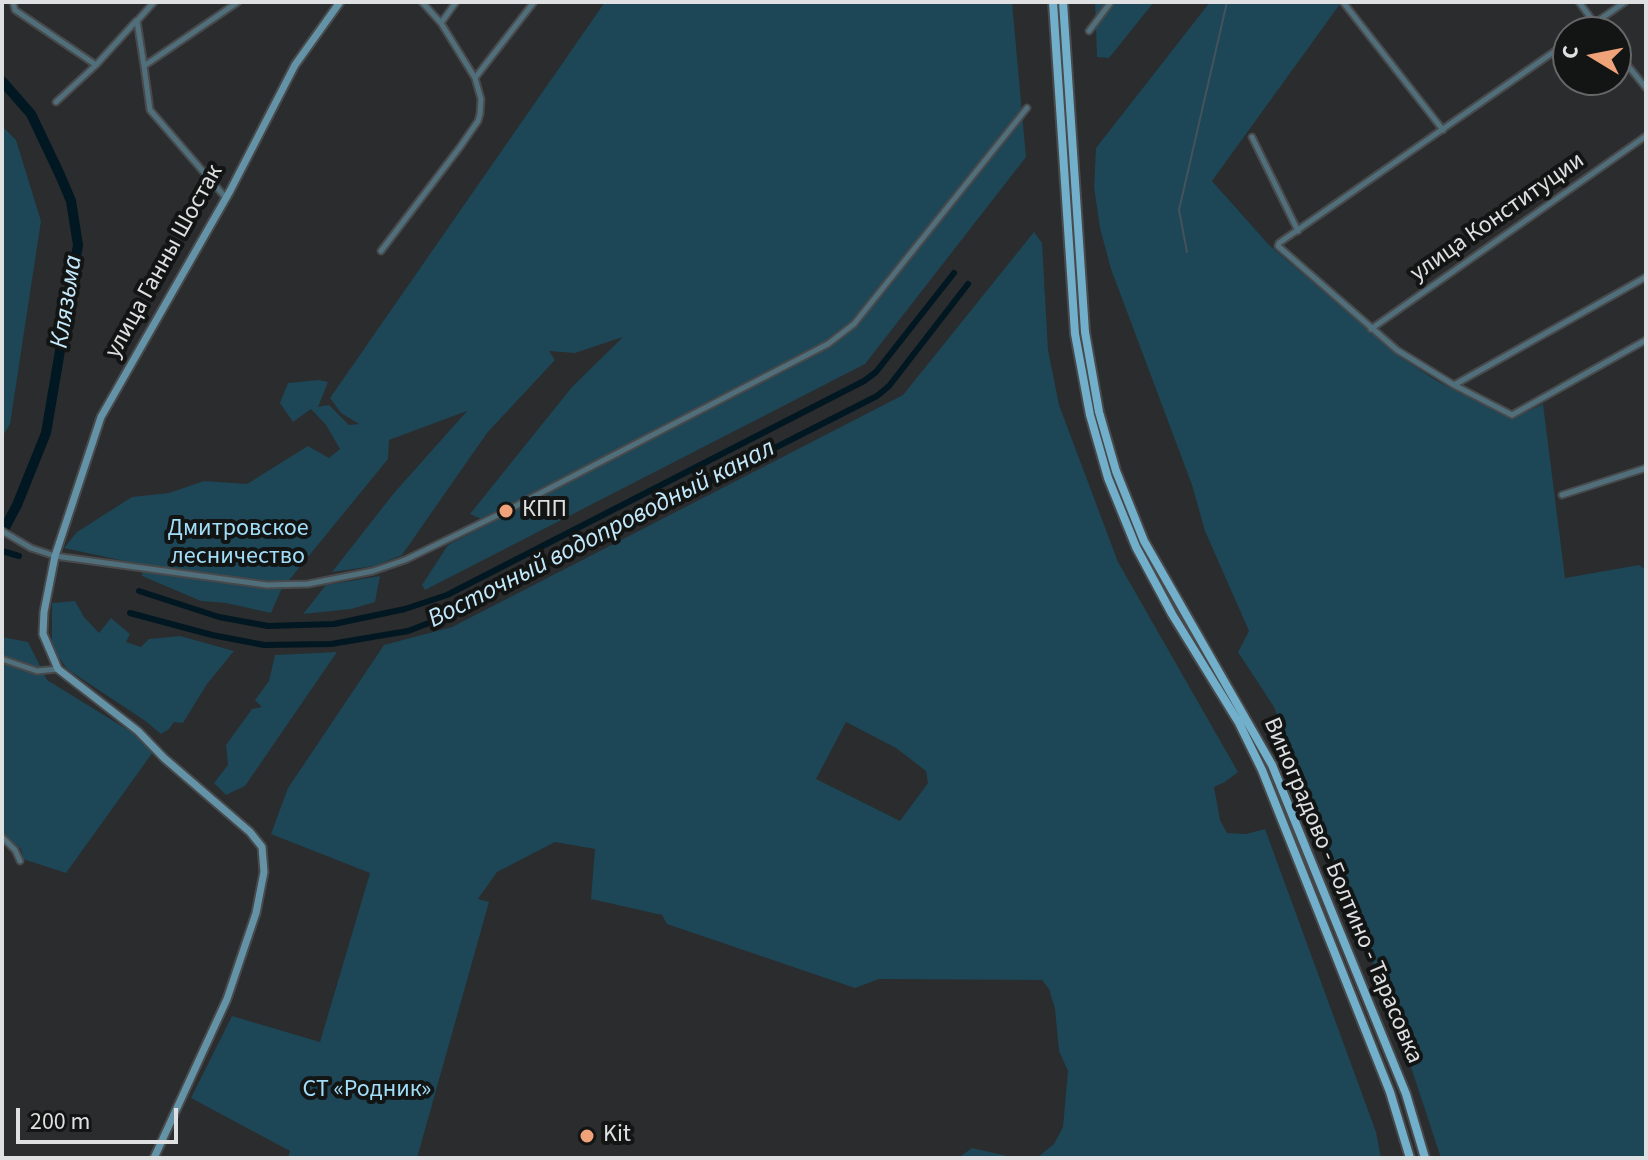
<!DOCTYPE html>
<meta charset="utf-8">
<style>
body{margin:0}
#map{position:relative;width:1648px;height:1160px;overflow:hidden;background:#2a2c2e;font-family:"Source Sans 3",sans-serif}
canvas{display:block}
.frame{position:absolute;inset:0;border:4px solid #dee0e1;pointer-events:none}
.north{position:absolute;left:1552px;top:16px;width:80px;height:80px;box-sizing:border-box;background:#131515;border:2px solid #646667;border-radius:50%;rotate:280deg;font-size:22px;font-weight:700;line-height:32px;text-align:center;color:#dee0e1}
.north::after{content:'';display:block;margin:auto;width:28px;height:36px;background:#f0a279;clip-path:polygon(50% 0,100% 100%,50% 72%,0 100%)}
.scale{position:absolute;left:16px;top:1108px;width:162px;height:36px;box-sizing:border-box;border:4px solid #dee0e1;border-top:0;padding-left:10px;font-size:24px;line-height:28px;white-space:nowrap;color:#dee0e1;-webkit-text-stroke:6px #131515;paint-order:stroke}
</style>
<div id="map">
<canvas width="1648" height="1160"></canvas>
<div class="frame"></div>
<div class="north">С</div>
<div class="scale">200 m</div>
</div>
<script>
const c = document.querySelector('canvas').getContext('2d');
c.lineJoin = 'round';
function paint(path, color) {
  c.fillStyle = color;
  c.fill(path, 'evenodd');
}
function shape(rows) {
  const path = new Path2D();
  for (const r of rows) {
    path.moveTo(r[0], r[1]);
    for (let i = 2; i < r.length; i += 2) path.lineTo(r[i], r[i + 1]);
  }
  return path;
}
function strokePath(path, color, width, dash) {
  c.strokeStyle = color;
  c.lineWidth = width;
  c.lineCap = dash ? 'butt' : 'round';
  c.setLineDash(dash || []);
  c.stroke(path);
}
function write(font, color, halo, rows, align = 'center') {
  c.font = font + ' "Source Sans 3",sans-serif';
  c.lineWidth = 8;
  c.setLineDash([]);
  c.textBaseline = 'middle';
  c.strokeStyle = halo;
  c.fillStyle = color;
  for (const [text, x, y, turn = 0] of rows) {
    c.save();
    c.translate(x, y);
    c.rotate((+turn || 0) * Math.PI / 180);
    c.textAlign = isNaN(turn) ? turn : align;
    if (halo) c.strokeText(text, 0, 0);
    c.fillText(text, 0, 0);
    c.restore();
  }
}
paint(shape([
 [605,2,1012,2,1026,157,865,364,425,590,422,585,448,545,490,523,470,514,572,387,623,337,575,353,549,351,555,360,487,433,402,555,375,566,332,572,394,493,467,411,389,440,388,459,281,590,271,613,226,603,201,601,142,576,143,565,64,548,77,532,132,497,169,493,204,481,247,484,308,446,329,458,340,449,326,425,311,409,293,422,280,403,288,383,319,380,328,382,318,407,329,405,349,425,359,424,341,413,330,398],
 [1095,2,1154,2,1109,58,1097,57],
 [1210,2,1339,2,1340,4,1212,181,1269,245,1399,356,1437,381,1511,419,1543,404,1565,578,1639,565,1646,570,1646,1158,1441,1158,1395,1019,1274,707,1238,652,1249,631,1205,531,1192,485,1111,269,1100,228,1094,187,1096,148],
 [2,126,16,140,41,221,10,424,2,437],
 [1034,232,1042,243,1048,350,1059,405,1118,562,1238,772,1225,782,1214,787,1220,820,1227,833,1246,834,1265,829,1376,1132,1381,1158,958,1158,972,1148,1016,1158,1039,1156,1054,1144,1063,1127,1068,1071,1059,1051,1055,1009,1049,989,1042,980,879,979,855,988,667,924,662,915,591,899,595,849,555,842,497,872,478,899,489,902,417,1158,288,1158,290,1151,191,1098,232,1016,320,1042,370,873,271,834,288,788,384,645,452,627,903,395],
 [846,722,896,748,926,771,928,783,900,821,816,779],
 [380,576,375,602,351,609,303,614,326,585],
 [75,601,84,617,99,633,111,618,130,634,126,642,141,647,149,639,180,636,234,651,207,684,183,723,174,722,169,729,161,734,144,720,67,669,52,647,52,603],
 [2,637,28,642,47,680,133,733,153,752,66,873,23,859,21,849,2,835],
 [337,652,245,786,226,795,214,783,228,765,226,745,252,709,262,707,255,700,269,681,275,655]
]), '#1d4656');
strokePath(shape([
 [1187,252,1179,210,1227,2]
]), '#43535b', 2);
strokePath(shape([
 [2,551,19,556],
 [139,591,219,617,268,626,334,624,405,609,447,595,864,381,876,372,954,273],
 [130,613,212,635,264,645,331,644,408,631,455,613,499,588,877,396,889,386,968,284]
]), '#011721', 6);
strokePath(shape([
 [2,81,31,114,60,175,71,201,78,245,46,433,17,505,2,533]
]), '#011721', 10);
const minor = shape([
 [13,2,15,10,96,65,136,21],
 [154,2,137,21,144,66,238,2],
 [1343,2,1443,130],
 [1579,2,1601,32],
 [441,23,456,2],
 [1089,31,1111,2],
 [1582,32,1625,2],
 [1568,42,1279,243,1278,246,1397,350,1454,385,1512,415,1646,340],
 [1616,51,1646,88],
 [144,66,150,110,226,198],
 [475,78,534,2],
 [56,102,96,65],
 [1252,137,1298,231],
 [381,251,460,147,478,121,480,114,481,99,475,78,441,23,422,2],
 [1371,329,1646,136],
 [1454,385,1646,277],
 [1562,495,1646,468],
 [2,531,31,548,55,556,267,585,308,584,373,571,405,560,506,511,828,344,854,324,1027,108],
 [2,659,37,671,58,669],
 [2,837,15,850,20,861]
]);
const secondary = shape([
 [154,1158,227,999,256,913,264,872,262,847,250,832,164,758,138,731,58,669,43,634,44,612,55,556,101,417,230,191,295,65,340,2]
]);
const primary = shape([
 [1053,2,1075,334,1090,415,1108,478,1136,547,1172,614,1239,723,1262,770,1390,1092,1410,1158],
 [1063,2,1085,332,1099,412,1116,471,1144,541,1272,765,1406,1094,1425,1158]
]);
strokePath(minor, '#47494b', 9);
strokePath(secondary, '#47494b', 11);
strokePath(primary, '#47494b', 12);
strokePath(minor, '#516e7b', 5);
strokePath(secondary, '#6493a8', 7);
strokePath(primary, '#72afcb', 8);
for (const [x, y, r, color] of [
 [506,511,8,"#f0a279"],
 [587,1136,8,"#f0a279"]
]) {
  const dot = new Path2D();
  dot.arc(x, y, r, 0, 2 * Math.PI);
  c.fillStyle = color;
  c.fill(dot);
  strokePath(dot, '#131515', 3);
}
write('24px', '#dee0e1', '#131515', [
 ["улица Конституции",1498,218,-35],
 ["улица Ганны Шостак",165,262,-61],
 ["Виноградово - Болтино - Тарасовка",1342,891,67]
]);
write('24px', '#dee0e1', '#131515', [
 ["КПП",522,511],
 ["Kit",603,1136]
], 'left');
write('24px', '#a2ddf8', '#131515', [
 ["Дмитровское",238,530],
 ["лесничество",238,558],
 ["СТ «Родник»",367,1091]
]);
write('italic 26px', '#c3e9fb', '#131515', [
 ["Клязьма",68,302,-81],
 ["Восточный водопроводный канал",602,535,-27]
]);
</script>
